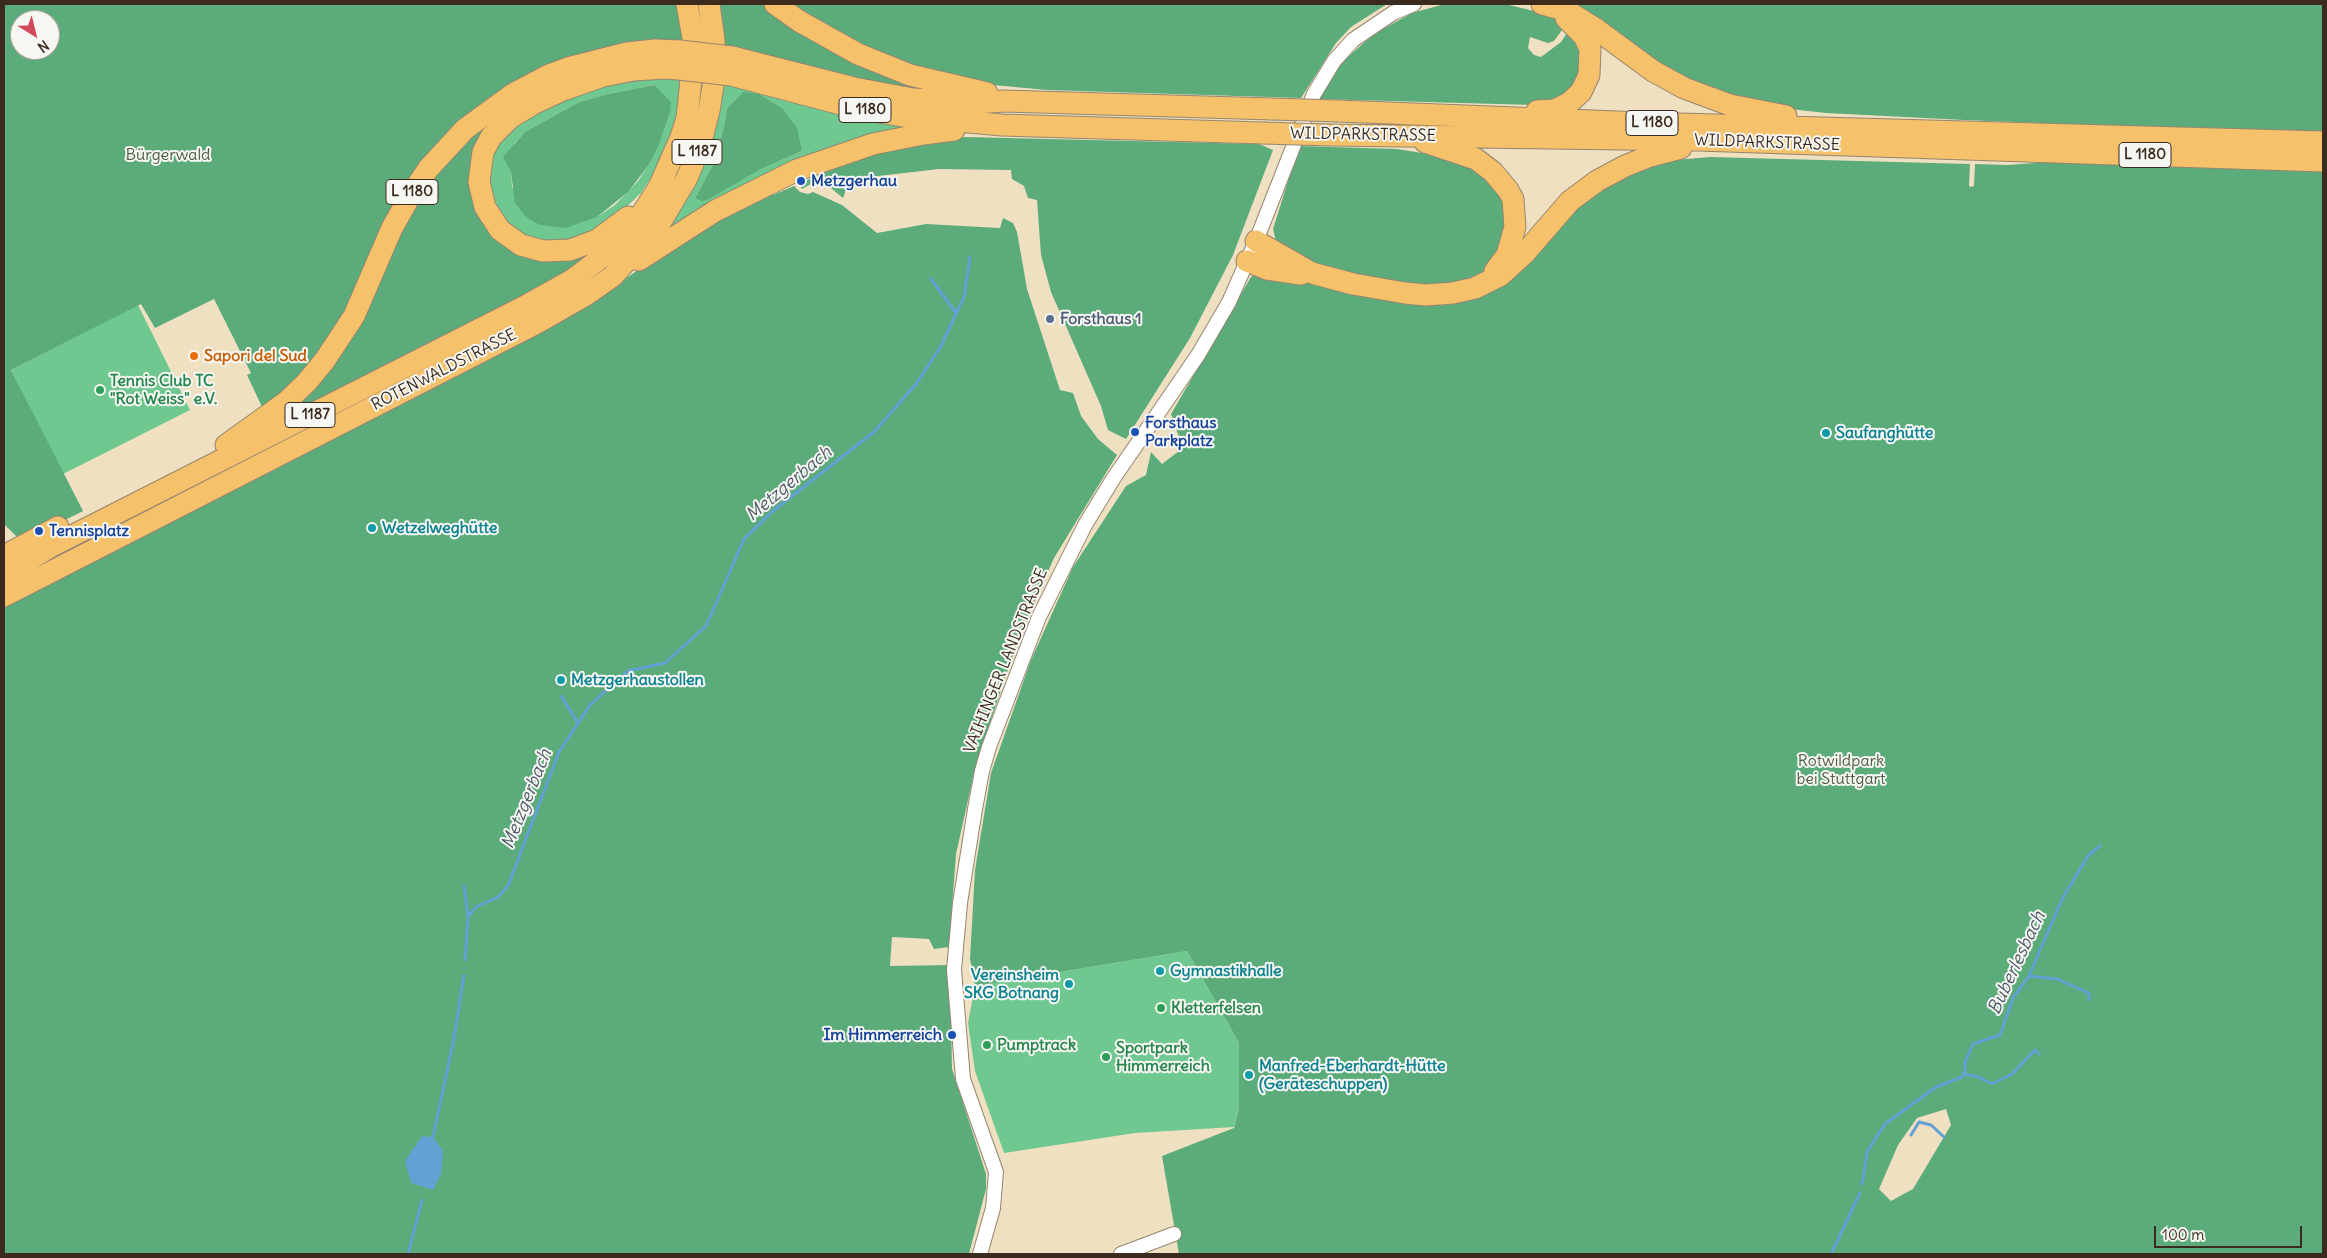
<!DOCTYPE html>
<meta charset="utf-8">
<style>
body{margin:0}
#map{position:relative;width:2327px;height:1258px;overflow:hidden;background:#efe0c2;font-family:Delius,sans-serif}
canvas{display:block}
.frame{position:absolute;inset:0;border:5px solid #3b2a1e;pointer-events:none}
.north{position:absolute;left:10px;top:10px;width:50px;height:50px;box-sizing:border-box;background:#f6f6f2;border:1px solid #aba49d;border-radius:50%;rotate:144deg;font-size:14px;font-weight:700;line-height:20px;text-align:center;color:#3b2a1e}
.north::after{content:'';display:block;margin:auto;width:18px;height:22px;background:#d1495b;clip-path:polygon(50% 0,100% 100%,50% 72%,0 100%)}
.scale{position:absolute;left:2154px;top:1226px;width:148px;height:22px;box-sizing:border-box;border:2px solid #3b2a1e;border-top:0;padding-left:6px;font-size:15px;line-height:18px;white-space:nowrap;color:#3b2a1e;-webkit-text-stroke:4px #f6f6f2;paint-order:stroke}
</style>
<div id="map">
<canvas width="2327" height="1258"></canvas>
<div class="frame"></div>
<div class="north">N</div>
<div class="scale">100 m</div>
</div>
<script>
const c = document.querySelector('canvas').getContext('2d');
c.lineJoin = 'round';
function paint(path, color) {
  c.fillStyle = color;
  c.fill(path, 'evenodd');
}
function shape(rows) {
  const path = new Path2D();
  for (const r of rows) {
    path.moveTo(r[0], r[1]);
    for (let i = 2; i < r.length; i += 2) path.lineTo(r[i], r[i + 1]);
  }
  return path;
}
function strokePath(path, color, width, dash) {
  c.strokeStyle = color;
  c.lineWidth = width;
  c.lineCap = dash ? 'butt' : 'round';
  c.setLineDash(dash || []);
  c.stroke(path);
}
function write(font, color, halo, rows, align = 'center') {
  c.font = font + ' Delius,sans-serif';
  c.lineWidth = 4;
  c.setLineDash([]);
  c.textBaseline = 'middle';
  c.strokeStyle = halo;
  c.fillStyle = color;
  for (const [text, x, y, turn = 0] of rows) {
    c.save();
    c.translate(x, y);
    c.rotate((+turn || 0) * Math.PI / 180);
    c.textAlign = isNaN(turn) ? turn : align;
    if (halo) c.strokeText(text, 0, 0);
    c.fillText(text, 0, 0);
    c.restore();
  }
}
paint(shape([
 [685,77,673,133,656,170,641,193,605,227,567,244,520,238,490,204,488,159,508,128,583,91,632,79],
 [654,85,670,113,664,130,648,166,638,181,615,205,597,217,512,187,511,172,514,144,525,132,579,102,608,94],
 [720,82,918,127,900,133,651,245],
 [743,92,802,151,695,198,714,163,724,127,727,108],
 [138,305,190,410,63,474,11,370],
 [1187,951,1239,1043,1239,1108,1234,1127,1135,1133,1004,1153,975,1071,968,1023,975,986]
]), '#6fc88f');
paint(shape([
 [4,4,677,4,684,41,476,109,355,295,323,350,264,411,247,375,251,373,214,299,155,328,141,304,11,370,83,511,53,526,17,537,4,524],
 [20,20,50,20,50,50,20,50],
 [717,4,763,4,776,14,958,93,896,89,720,45],
 [790,4,1387,4,1351,27,1336,43,1301,98,1047,90,982,84,936,74,870,50],
 [1445,4,1505,4,1534,11,1555,19,1561,23,1562,30,1554,41,1548,43,1530,37,1528,48,1534,55,1541,57,1561,42,1567,33,1572,32,1586,60,1565,100,1533,105,1318,99,1342,62,1374,34,1412,13],
 [1565,4,2323,4,2323,134,1964,120,1826,113,1781,108,1747,102,1679,77],
 [646,61,485,132,494,235,595,249,567,276,255,434,282,415,402,223,438,171,480,126],
 [654,85,671,102,670,113,658,147,648,166,628,192,597,217,566,228,540,225,526,217,515,203,511,172,503,157,525,132,579,102,608,94],
 [743,92,759,94,783,109,797,128,802,151,759,170,709,199,702,201,695,198,714,163,724,127,727,108],
 [965,137,1259,144,1273,150,1233,255,1190,338,1126,439,1108,430,1101,406,1051,292,1041,255,1037,200,1028,198,1024,186,1012,179,1011,170,939,169,861,178,848,184,843,198,826,184,809,185,802,189,800,185,811,178,810,175,850,159,944,139],
 [1299,146,1397,149,1465,160,1502,190,1507,243,1478,280,1407,287,1308,264,1276,241,1273,229],
 [1710,157,1970,164,1969,186,1971,187,1974,186,1975,164,2008,165,2063,161,2323,172,2323,1254,1179,1254,1162,1156,1234,1128,1239,1108,1239,1043,1187,951,975,986,970,959,975,870,991,773,1031,660,1073,567,1126,486,1146,475,1151,452,1162,464,1183,448,1171,414,1251,277,1255,275,1454,302,1605,185,1664,161],
 [1946,1109,1951,1125,1913,1189,1891,1201,1879,1189,1898,1145,1917,1118],
 [794,186,800,192,808,194,813,192,842,205,877,233,926,224,1000,228,1003,218,1013,223,1017,232,1027,289,1060,390,1073,393,1081,416,1098,439,1117,455,1054,558,1020,634,976,764,956,854,949,947,934,949,929,939,892,937,890,966,950,965,952,1069,986,1174,986,1189,969,1254,4,1254,4,607,600,297,701,225,771,191,773,195]
]), '#5bac7a');
paint(shape([
 [422,1136,433,1137,443,1151,441,1174,433,1190,411,1183,405,1161]
]), '#63a0d4');
strokePath(shape([
 [931,279,956,313],
 [561,696,578,723],
 [464,886,468,917],
 [465,960,468,917,476,907,498,897,508,886,559,752,590,705,628,671,665,663,706,626,744,539,773,511,875,431,916,384,941,346,964,297,970,257],
 [2029,976,2057,979,2089,993,2089,1000],
 [1964,1074,1979,1077,1992,1084,2012,1074,2035,1050,2039,1054],
 [1911,1135,1919,1122,1931,1125,1944,1137],
 [433,1137,454,1038,464,975],
 [1862,1184,1867,1152,1885,1124,1936,1087,1962,1077,1965,1071,1965,1062,1973,1044,2000,1035,2013,998,2029,976,2063,897,2088,856,2100,846],
 [408,1254,422,1200],
 [1831,1254,1860,1193]
]), '#63a0d4', 3);
const minor = shape([
 [980,1254,993,1208,996,1172,963,1079,954,970,960,903,975,809,982,771,989,747,1039,617,1085,525,1113,479,1198,355,1229,302,1256,241,1314,94,1334,61,1353,40,1393,13,1414,4],
 [1121,1254,1174,1234]
]);
const highway = shape([
 [775,4,799,21,858,54,910,75,987,93],
 [1542,4,1567,11,1596,29,1653,71,1684,88,1730,105,1786,116],
 [732,57,854,88,913,99,975,103,1004,101,1272,109],
 [731,75,856,108,902,116,1002,125,1263,133],
 [1338,111,1643,123,2323,142],
 [1537,111,1555,110,1569,103,1581,92,1589,75,1590,49,1584,36,1566,18],
 [1330,135,1697,140,2323,161],
 [1425,142,1476,159,1493,172,1508,190,1513,199,1515,227,1507,255,1495,271],
 [628,217,597,240,570,250,543,251,521,245,500,230,485,207,479,182,483,152,491,137,510,118,535,103,563,90,603,76,634,70,664,68,679,69],
 [1256,241,1312,273,1353,284,1405,293,1426,295,1453,293,1475,288,1501,275,1524,254,1570,201,1597,181,1625,166,1650,156,1681,148],
 [639,260,715,211,797,170,873,144,923,134,954,130],
 [1247,261,1267,269,1301,274],
 [226,445,286,402,307,382,325,360,354,316,392,228,409,198,428,169,465,129,513,94,549,75,568,68,627,53,655,50,680,51],
 [4,556,58,527],
 [4,575,50,547,529,304,572,280,606,254,638,220,659,187,681,137,687,118,693,61,693,38,687,4],
 [4,596,537,323,586,295,613,276,660,223,687,178,700,146,709,111,714,80,714,40,709,4]
]);
strokePath(minor, '#958570', 16);
strokePath(highway, '#958570', 23);
strokePath(minor, '#fff', 14);
strokePath(highway, '#f5c16b', 21);
const highwayBridge = shape([
 [680,51,732,57],
 [679,69,731,75],
 [1272,109,1338,111],
 [1263,133,1330,135]
]);
strokePath(highwayBridge, '#958570', 23, []);
strokePath(highwayBridge, '#f5c16b', 21);
for (const [x, y, r, color] of [
 [801,181,5,"#1a4fb4"],
 [1050,319,5,"#5c6f8a"],
 [194,356,5,"#e8710a"],
 [100,390,5,"#2e9e5b"],
 [1135,432,5,"#1a4fb4"],
 [1826,433,5,"#0f9aa8"],
 [372,528,5,"#0f9aa8"],
 [39,531,5,"#1a4fb4"],
 [561,680,5,"#0f9aa8"],
 [1160,971,5,"#0f9aa8"],
 [1069,984,5,"#0f9aa8"],
 [1161,1008,5,"#2e9e5b"],
 [952,1035,5,"#1a4fb4"],
 [987,1045,5,"#2e9e5b"],
 [1106,1057,5,"#2e9e5b"],
 [1249,1075,5,"#0f9aa8"]
]) {
  const dot = new Path2D();
  dot.arc(x, y, r, 0, 2 * Math.PI);
  c.fillStyle = color;
  c.fill(dot);
  strokePath(dot, '#f6f6f2', 2);
}
for (const [x, y, w] of [
 [865,110,52],
 [1652,123,52],
 [697,152,50],
 [2145,155,52],
 [412,192,52],
 [310,415,50]
]) {
  const box = new Path2D();
  box.roundRect(x - w / 2, y - 12.5, w, 25, 4);
  c.fillStyle = '#f6f6f2';
  c.fill(box);
  strokePath(box, '#3b2a1e', 1);
}
write('bold 15px', '#3b2a1e', null, [
 ["L 1180",865,110],
 ["L 1180",1652,123],
 ["L 1187",697,152],
 ["L 1180",2145,155],
 ["L 1180",412,192],
 ["L 1187",310,415]
]);
write('16px', '#3b2a1e', '#f6f6f2', [
 ["WILDPARKSTRASSE",1363,135,1],
 ["WILDPARKSTRASSE",1767,143,2],
 ["ROTENWALDSTRASSE",444,370,-27],
 ["VAIHINGER LANDSTRASSE",1006,661,-68]
]);
write('16px', '#4b5940', '#f6f6f2', [
 ["Bürgerwald",168,155],
 ["Rotwildpark",1841,761],
 ["bei Stuttgart",1841,779]
]);
write('bold 16px', '#164399', '#f6f6f2', [
 ["Metzgerhau",811,181],
 ["Forsthaus",1145,423],
 ["Parkplatz",1145,441],
 ["Tennisplatz",49,531],
 ["Im Himmerreich",942,1035,"right"]
], 'left');
write('bold 16px', '#4e5e75', '#f6f6f2', [
 ["Forsthaus 1",1060,319]
], 'left');
write('bold 16px', '#c56008', '#f6f6f2', [
 ["Sapori del Sud",204,356]
], 'left');
write('bold 16px', '#27864d', '#f6f6f2', [
 ["Tennis Club TC",110,381],
 ["\"Rot Weiss\" e.V.",110,399],
 ["Kletterfelsen",1171,1008],
 ["Pumptrack",997,1045],
 ["Sportpark",1116,1048],
 ["Himmerreich",1116,1066]
], 'left');
write('bold 16px', '#0d838f', '#f6f6f2', [
 ["Saufanghütte",1836,433],
 ["Wetzelweghütte",382,528],
 ["Metzgerhaustollen",571,680],
 ["Gymnastikhalle",1170,971],
 ["Vereinsheim",1059,975,"right"],
 ["SKG Botnang",1059,993,"right"],
 ["Manfred-Eberhardt-Hütte",1259,1066],
 ["(Geräteschuppen)",1259,1084]
], 'left');
write('italic 18px', '#4b5967', '#f6f6f2', [
 ["Metzgerbach",789,484,-40],
 ["Metzgerbach",527,799,-68],
 ["Buberlesbach",2017,963,-65]
]);
</script>
